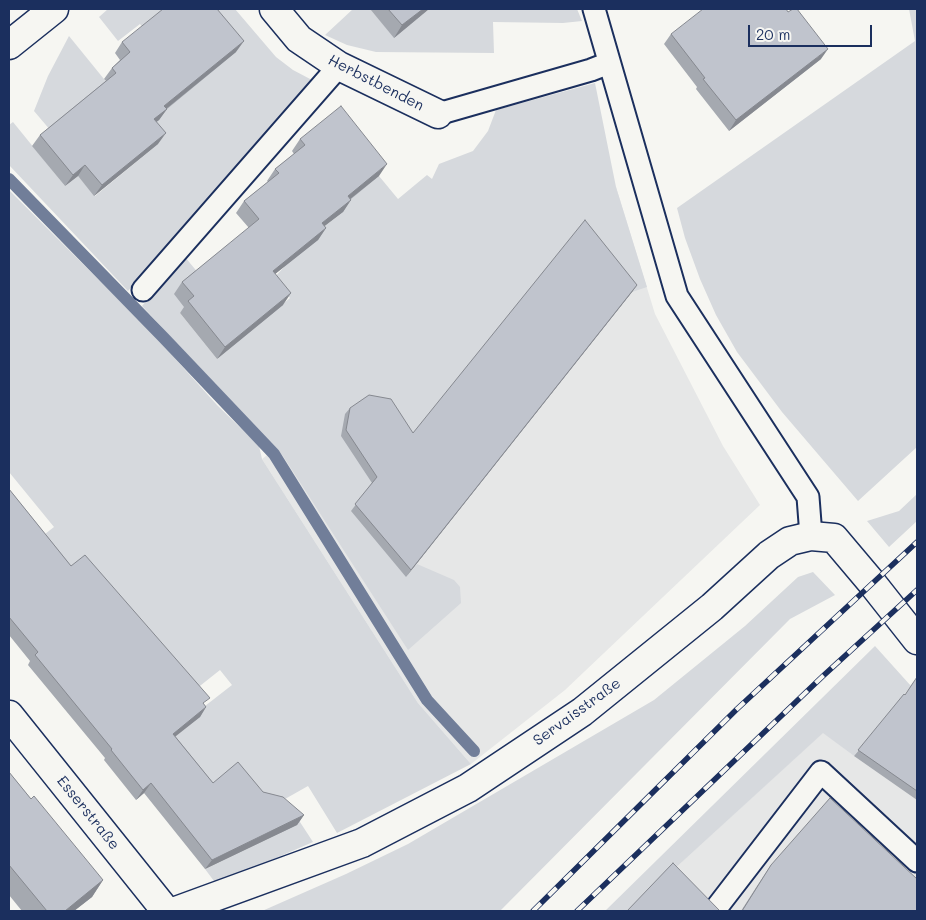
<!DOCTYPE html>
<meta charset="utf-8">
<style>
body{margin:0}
#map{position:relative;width:926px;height:920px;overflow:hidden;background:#f6f6f2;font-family:Mali,sans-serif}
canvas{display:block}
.frame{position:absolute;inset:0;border:10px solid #1b2f5e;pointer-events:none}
.scale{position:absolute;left:748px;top:25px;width:124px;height:22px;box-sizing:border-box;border:2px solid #1b2f5e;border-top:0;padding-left:6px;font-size:15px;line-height:18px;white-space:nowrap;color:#1b2f5e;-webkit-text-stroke:4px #f6f6f2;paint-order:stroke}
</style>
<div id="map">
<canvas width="926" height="920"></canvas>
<div class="frame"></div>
<div class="scale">20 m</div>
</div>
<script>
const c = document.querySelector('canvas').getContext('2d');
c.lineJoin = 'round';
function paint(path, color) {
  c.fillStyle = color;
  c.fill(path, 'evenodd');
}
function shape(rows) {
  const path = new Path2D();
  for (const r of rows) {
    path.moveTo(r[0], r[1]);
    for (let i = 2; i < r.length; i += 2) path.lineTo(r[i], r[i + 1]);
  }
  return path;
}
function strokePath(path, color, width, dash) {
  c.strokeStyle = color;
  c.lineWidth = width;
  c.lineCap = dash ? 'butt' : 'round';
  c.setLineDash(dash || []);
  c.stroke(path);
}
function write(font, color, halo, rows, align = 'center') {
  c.font = font + ' Mali,sans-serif';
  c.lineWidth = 4;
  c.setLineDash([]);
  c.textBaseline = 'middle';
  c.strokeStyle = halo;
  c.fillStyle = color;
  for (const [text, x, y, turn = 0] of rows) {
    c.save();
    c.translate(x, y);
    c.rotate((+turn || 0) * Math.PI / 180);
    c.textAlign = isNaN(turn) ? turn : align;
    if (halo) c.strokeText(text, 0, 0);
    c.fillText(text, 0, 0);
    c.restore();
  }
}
paint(shape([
 [616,187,655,314,723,446,760,505,565,690,471,764,418,703,262,459],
 [913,682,917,688,917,911,632,911,658,884,823,732,854,756]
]), '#e6e7e7');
paint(shape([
 [108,9,169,9,144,29,140,24,118,41,99,17],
 [200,9,235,9,276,57,293,70,312,80,128,291,9,165,9,125,13,122,65,186,78,176,95,196,158,144,146,130],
 [353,9,370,9,394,37,429,9,577,9,582,21,563,23,493,22,494,53,376,52,347,45,325,35],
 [909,9,917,9,917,447,858,501,782,412,737,352,716,315,700,279,685,238,677,208,915,41],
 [69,36,108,84,51,131,34,111,48,76],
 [595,83,616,187,647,287,632,292,581,227,406,577,417,564,454,580,460,587,461,603,408,650,283,456,142,306,185,257,199,274,186,308,180,313,217,359,290,298,274,278,313,235,343,212,340,207,379,176,398,199,427,175,432,179,439,164,473,151,488,131,496,110],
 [9,190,152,333,217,405,259,446,262,459,418,703,471,764,337,833,308,786,285,799,313,842,223,881,214,881,205,869,280,833,190,806,166,744,199,717,196,713,232,685,220,670,191,693,64,576,36,541,54,527,9,472],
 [917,494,917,521,889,547,867,521,899,511],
 [813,572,835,595,790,619,500,911,262,911,346,874,408,844,654,700,745,626,798,577],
 [875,646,911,686,854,756,823,733,658,884,631,911,605,911]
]), '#d6d9dd');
strokePath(shape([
 [9,179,163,337,274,454,427,700,474,751]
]), '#717e99', 12);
const service = shape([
 [594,9,677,296,808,497,811,536],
 [438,114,591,70,609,63],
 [143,290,339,66],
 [714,911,821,772,917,861]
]);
const minor = shape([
 [274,9,299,39,339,66,438,114],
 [9,45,54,9],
 [9,715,166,911],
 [176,911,362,843,468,788,582,712,712,607,769,555,790,541,811,536,834,538,872,583,917,640]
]);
strokePath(service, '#1b2f5e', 25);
strokePath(minor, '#1b2f5e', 31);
strokePath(service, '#f6f6f2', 21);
strokePath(minor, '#f6f6f2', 28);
const rail = shape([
 [533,911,737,709,917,542],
 [577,911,823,676,917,590]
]);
strokePath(rail, '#1b2f5e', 5.5);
strokePath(rail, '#f6f6f2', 4, [11]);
paint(shape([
 [370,9,429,9,394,38],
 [671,34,821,59,729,131,696,89,697,87,664,44],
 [122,42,236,52,167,109,159,120,156,122,158,144,94,196,78,176,65,186,32,146,40,135,106,81,104,79,112,68,120,60,115,53],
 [300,139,379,176,351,199,343,212,324,226,326,228,318,240,275,274,283,305,217,359,180,313,184,307,174,294,182,282,249,228,236,213,244,201,268,182,267,181,275,169,294,154,292,151],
 [637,285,632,292,406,577,351,511,372,483,341,436,345,414,350,408,413,433],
 [9,489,71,566,206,707,200,717,175,736,213,783,263,792,304,815,297,825,205,869,144,793,136,800,104,760,105,758,28,665,30,661,9,635],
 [917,677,917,800,854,756,905,695],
 [9,772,31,799,103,880,92,897,74,911,22,911,9,895],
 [771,865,917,911,741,911,757,886]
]), '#a5a9b0');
paint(shape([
 [423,9,429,9,394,38,402,25],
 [244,41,236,52,161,113,167,109,159,120,146,130,164,106],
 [828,49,821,59,729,131,736,120],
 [166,133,158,144,94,196,102,185],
 [387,164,379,176,340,207,348,196],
 [85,165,78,176,65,186,73,175],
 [351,200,343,212,313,235,322,223],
 [326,228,318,240,265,282,273,271],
 [637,285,632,292,406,577,411,570],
 [291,293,283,305,217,359,225,347],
 [206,707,200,717,166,744,173,734],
 [151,783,144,793,136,800,143,790],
 [304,815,297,825,205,869,212,860],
 [103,880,92,897,74,911,65,911]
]), '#868990');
const building = shape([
 [163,9,217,9,244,41,164,106,167,109,154,119,166,133,102,185,85,165,73,175,40,135,116,73,112,68,130,52,122,42,163,9],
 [388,9,423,9,402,25,388,9],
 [703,9,786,9,788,12,793,9,797,9,828,49,736,120,703,79,705,78,671,34,703,9],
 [341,106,387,164,348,196,351,200,322,223,326,228,273,271,291,293,225,347,188,301,194,296,182,282,259,219,244,201,279,173,275,169,305,145,300,139,341,106],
 [585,220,637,285,411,570,355,504,377,477,346,430,350,408,369,395,391,399,413,433,585,220],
 [9,489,71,566,85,555,210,698,203,703,206,707,173,734,213,783,238,762,263,792,283,797,304,815,212,860,151,783,143,790,111,750,112,749,35,655,38,652,9,617,9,489],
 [917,677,917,791,858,750,904,694,905,695,917,677],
 [9,772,31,799,34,796,103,880,65,911,47,911,9,865,9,772],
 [830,798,917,879,917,911,742,911,771,865,830,798],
 [673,863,720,911,627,911,673,863]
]);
paint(building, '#c0c4cd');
strokePath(building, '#868990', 1);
write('15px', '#1b2f5e', '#f6f6f2', [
 ["Herbstbenden",376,83,27],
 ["Servaisstraße",577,712,-36],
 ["Esserstraße",88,813,51]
]);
</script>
